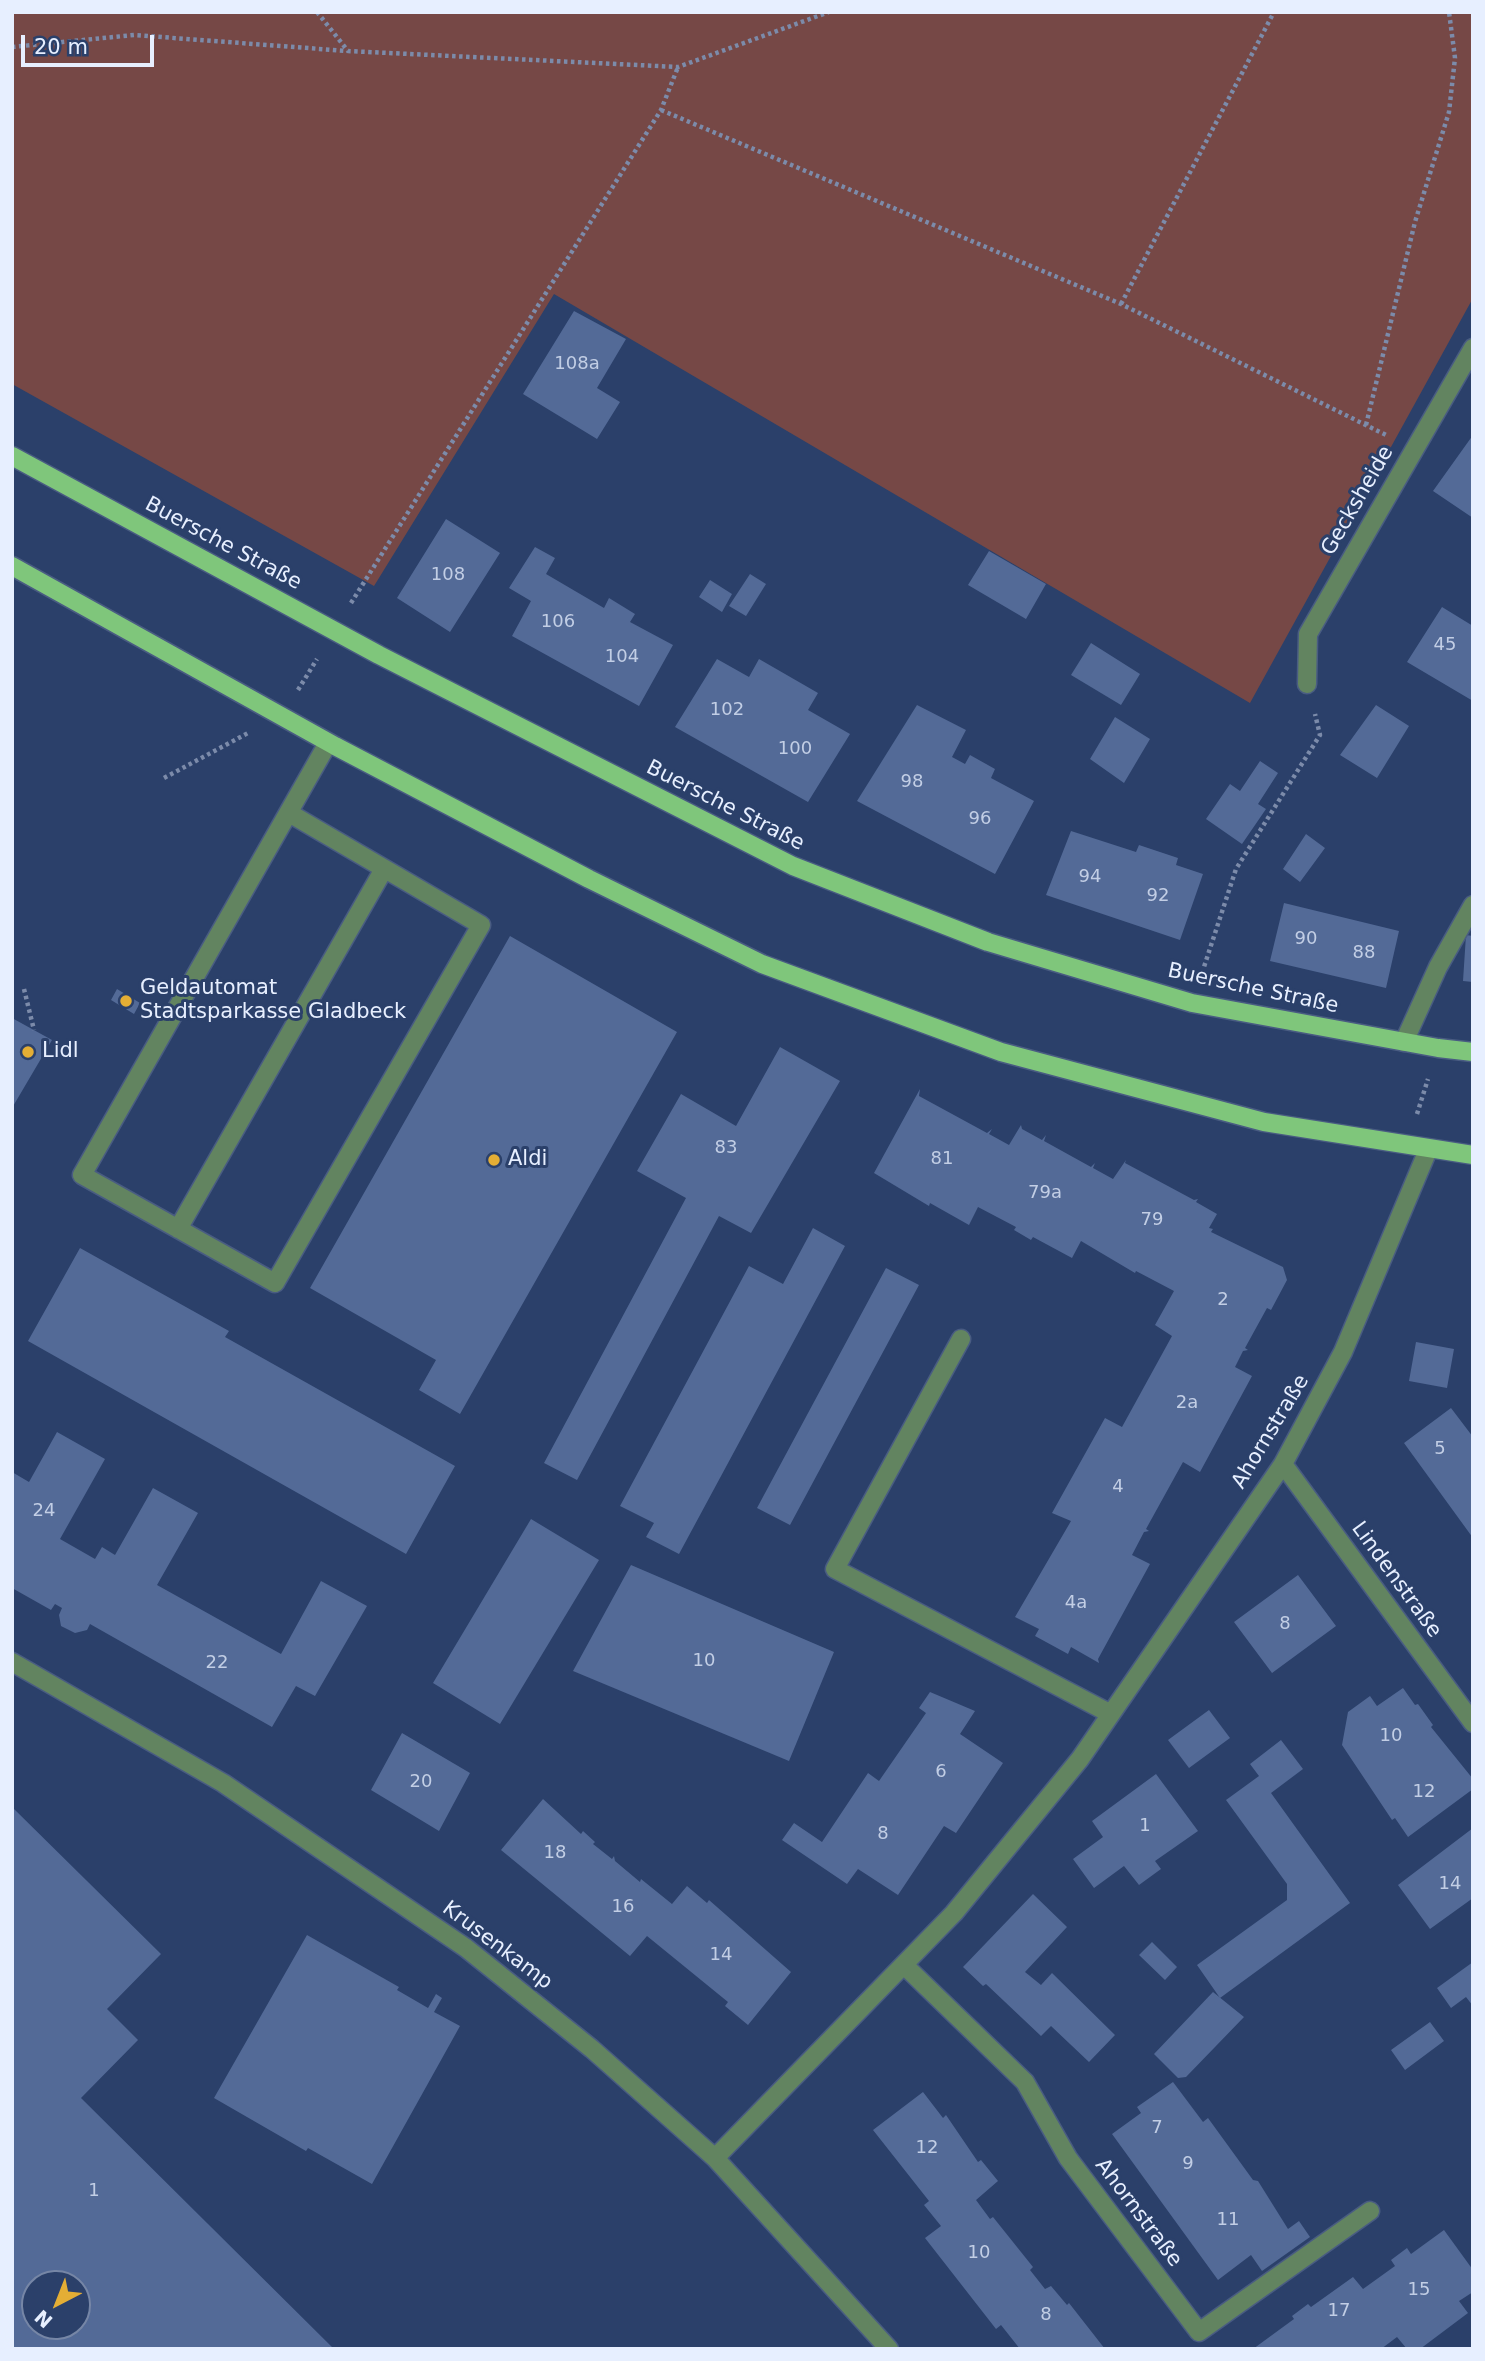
<!DOCTYPE html>
<meta charset="utf-8">
<style>
body{margin:0}
#map{position:relative;width:1485px;height:2361px;overflow:hidden;background:#2b406a;font-family:"DejaVu Sans",sans-serif}
canvas{display:block}
.frame{position:absolute;inset:0;border:14px solid #e7efff;pointer-events:none}
.north{position:absolute;left:21px;top:2270px;width:70px;height:70px;box-sizing:border-box;background:#2b406a;border:2px solid #7686a6;border-radius:50%;rotate:222deg;font-size:19px;font-weight:700;line-height:28px;text-align:center;color:#e7efff}
.north::after{content:'';display:block;margin:auto;width:24px;height:32px;background:#e4ae35;clip-path:polygon(50% 0,100% 100%,50% 72%,0 100%)}
.scale{position:absolute;left:21px;top:35px;width:133px;height:32px;box-sizing:border-box;border:4px solid #e7efff;border-top:0;padding-left:9px;font-size:21px;line-height:24px;white-space:nowrap;color:#e7efff;-webkit-text-stroke:5px #2b406a;paint-order:stroke}
</style>
<div id="map">
<canvas width="1485" height="2361"></canvas>
<div class="frame"></div>
<div class="north">N</div>
<div class="scale">20 m</div>
</div>
<script>
const c = document.querySelector('canvas').getContext('2d');
c.lineJoin = 'round';
function paint(path, color) {
  c.fillStyle = color;
  c.fill(path, 'evenodd');
}
function shape(rows) {
  const path = new Path2D();
  for (const r of rows) {
    path.moveTo(r[0], r[1]);
    for (let i = 2; i < r.length; i += 2) path.lineTo(r[i], r[i + 1]);
  }
  return path;
}
function strokePath(path, color, width, dash) {
  c.strokeStyle = color;
  c.lineWidth = width;
  c.lineCap = dash ? 'butt' : 'round';
  c.setLineDash(dash || []);
  c.stroke(path);
}
function write(font, color, halo, rows, align = 'center') {
  c.font = font + ' "DejaVu Sans",sans-serif';
  c.lineWidth = 6;
  c.setLineDash([]);
  c.textBaseline = 'middle';
  c.strokeStyle = halo;
  c.fillStyle = color;
  for (const [text, x, y, turn = 0] of rows) {
    c.save();
    c.translate(x, y);
    c.rotate((+turn || 0) * Math.PI / 180);
    c.textAlign = isNaN(turn) ? turn : align;
    if (halo) c.strokeText(text, 0, 0);
    c.fillText(text, 0, 0);
    c.restore();
  }
}
paint(shape([
 [12,12,1473,12,1473,298,1250,703,554,294,374,586,12,384]
]), '#764846');
paint(shape([
 [574,311,626,339,597,388,620,402,597,439,523,394],
 [1473,435,1473,518,1433,491],
 [446,519,500,553,450,632,397,598],
 [535,547,555,558,546,574,604,608,609,598,635,614,630,622,673,645,639,706,512,636,531,601,509,588],
 [989,551,1046,584,1026,619,968,585],
 [750,574,766,584,746,616,729,606],
 [710,580,732,594,722,612,699,597],
 [1442,607,1473,626,1473,701,1407,662],
 [1091,643,1140,674,1121,705,1071,675],
 [717,659,749,677,759,659,818,693,808,710,850,734,808,802,675,727],
 [917,705,966,730,952,757,965,764,970,755,995,769,991,778,1034,801,995,874,857,801],
 [1376,705,1409,726,1377,778,1340,755],
 [1115,717,1150,739,1124,783,1090,759],
 [1260,761,1278,773,1258,804,1266,809,1242,844,1206,819,1230,784,1240,791],
 [1071,831,1136,852,1139,845,1178,858,1176,865,1203,874,1180,940,1046,895],
 [1306,834,1325,848,1300,882,1283,869],
 [1284,903,1399,931,1386,988,1270,961],
 [1466,935,1473,936,1473,982,1463,981],
 [510,936,677,1032,460,1414,419,1390,436,1360,310,1288],
 [117,989,140,1003,134,1014,111,1000],
 [12,1018,52,1040,12,1108],
 [780,1047,840,1081,751,1233,719,1216,577,1480,544,1463,686,1198,637,1171,681,1094,736,1126],
 [920,1089,919,1096,987,1133,992,1129,989,1134,1009,1145,1021,1125,1022,1129,1042,1140,1046,1135,1044,1141,1091,1167,1095,1163,1093,1168,1113,1179,1126,1160,1125,1163,1194,1200,1198,1199,1196,1202,1217,1214,1209,1228,1213,1229,1211,1232,1283,1267,1287,1280,1271,1310,1267,1308,1245,1348,1248,1350,1243,1351,1235,1367,1252,1376,1200,1472,1183,1462,1146,1529,1149,1531,1144,1532,1132,1555,1150,1564,1098,1659,1099,1663,1071,1647,1068,1654,1035,1636,1039,1629,1015,1617,1071,1521,1052,1513,1105,1418,1122,1427,1172,1336,1155,1325,1174,1291,1136,1271,1135,1273,1081,1241,1072,1258,1033,1237,1031,1240,1014,1230,1016,1227,978,1207,969,1225,930,1203,929,1206,874,1173],
 [813,1228,845,1246,679,1554,646,1537,654,1523,620,1506,749,1266,783,1284],
 [80,1248,229,1331,225,1337,455,1466,406,1554,28,1341],
 [886,1268,919,1285,790,1525,757,1508],
 [1416,1342,1454,1349,1447,1388,1409,1381],
 [1451,1408,1473,1437,1473,1538,1404,1443],
 [57,1432,105,1459,60,1539,95,1559,102,1547,115,1555,153,1488,198,1513,157,1585,281,1654,321,1581,367,1606,315,1696,296,1686,272,1727,90,1624,87,1630,75,1633,61,1626,59,1615,62,1608,55,1604,51,1610,12,1588,12,1472,29,1482],
 [531,1519,599,1560,500,1724,433,1683],
 [631,1565,834,1652,789,1761,573,1671],
 [1298,1575,1336,1626,1272,1673,1234,1622],
 [1403,1688,1415,1705,1418,1704,1433,1725,1431,1727,1473,1779,1473,1789,1408,1837,1395,1818,1392,1820,1342,1745,1348,1712,1370,1696,1377,1706],
 [930,1692,975,1711,960,1734,1003,1763,956,1833,944,1826,898,1895,858,1869,847,1884,782,1840,794,1823,822,1842,868,1773,879,1781,926,1713,919,1708],
 [1209,1710,1230,1738,1189,1768,1168,1740],
 [402,1733,470,1773,439,1831,371,1790],
 [1281,1740,1303,1769,1271,1793,1350,1903,1220,1998,1197,1965,1287,1900,1287,1884,1226,1800,1259,1776,1250,1764],
 [1156,1774,1198,1831,1155,1861,1161,1869,1139,1885,1124,1866,1094,1888,1073,1859,1103,1837,1092,1821],
 [543,1799,581,1834,583,1831,595,1842,593,1844,612,1859,614,1856,615,1861,640,1882,641,1879,672,1904,687,1886,707,1903,709,1900,791,1972,748,2025,725,2006,728,2002,647,1936,630,1956,501,1850],
 [12,1807,161,1954,107,2009,138,2040,81,2098,334,2349,12,2349],
 [35,2284,77,2284,77,2326,35,2326],
 [1473,1828,1473,1898,1430,1929,1398,1885],
 [1033,1894,1067,1927,1025,1972,1041,1985,1052,1973,1115,2035,1089,2062,1051,2026,1041,2036,986,1984,983,1986,963,1967],
 [307,1935,399,1987,397,1990,428,2008,436,1994,442,1998,434,2012,460,2026,372,2184,308,2148,306,2151,214,2098],
 [1152,1942,1177,1967,1165,1980,1139,1955],
 [1473,1962,1473,2006,1466,1997,1451,2008,1437,1988],
 [1213,1992,1244,2017,1186,2077,1178,2078,1154,2054],
 [1430,2022,1444,2041,1405,2070,1391,2050],
 [1173,2082,1203,2122,1208,2118,1253,2180,1258,2181,1288,2229,1299,2221,1310,2237,1262,2271,1251,2255,1218,2280,1112,2134,1141,2113,1137,2107],
 [923,2092,943,2118,946,2115,978,2162,981,2160,998,2181,976,2200,990,2219,993,2217,1033,2267,1030,2270,1045,2289,1051,2286,1067,2305,1069,2303,1105,2349,1020,2349,1001,2325,996,2329,925,2238,941,2226,924,2205,929,2201,873,2130],
 [1444,2230,1473,2270,1473,2292,1459,2301,1468,2313,1420,2349,1407,2349,1397,2337,1381,2349,1253,2349,1294,2319,1292,2316,1308,2304,1311,2307,1353,2277,1363,2289,1395,2266,1391,2260,1407,2248,1411,2254]
]), '#536a97');
const minor = shape([
 [1307,684,1308,634,1473,348],
 [289,813,481,925,275,1283,82,1175,328,743],
 [1404,1042,1438,967,1473,905],
 [178,1229,384,869],
 [961,1339,835,1569,1111,1714],
 [1283,1464,1473,1723],
 [12,1662,223,1783,466,1948,592,2049,715,2158,889,2349],
 [904,1965,1025,2082,1068,2158,1199,2332,1370,2211],
 [715,2158,954,1913,1080,1759,1283,1464,1343,1352,1428,1150]
]);
const major = shape([
 [12,456,379,655,793,866,988,942,1192,1003,1438,1048,1473,1052],
 [12,566,335,746,589,879,762,964,1001,1052,1264,1122,1473,1155]
]);
strokePath(minor, '#495c82', 21);
strokePath(major, '#495c82', 21);
strokePath(shape([
 [317,12,348,51,678,67,829,12],
 [12,47,134,35,347,51],
 [661,110,1121,304,1388,436],
 [1121,304,1274,12],
 [1366,425,1415,222,1449,112,1455,58,1449,12],
 [351,603,661,110,678,67],
 [298,690,317,659],
 [164,778,248,733],
 [1202,973,1236,869,1320,735,1315,714],
 [24,989,34,1030],
 [1417,1114,1428,1079]
]), '#7c8baa', 4.5, [3.5, 3.5]);
strokePath(minor, '#628460', 18);
strokePath(major, '#7fc67b', 18);
for (const [x, y, r, color] of [
 [126,1001,7,"#e4ae35"],
 [28,1052,7,"#e4ae35"],
 [494,1160,7,"#e4ae35"]
]) {
  const dot = new Path2D();
  dot.arc(x, y, r, 0, 2 * Math.PI);
  c.fillStyle = color;
  c.fill(dot);
  strokePath(dot, '#2b406a', 2.5);
}
write('18px', '#c2cee5', null, [
 ["108a",577,364],
 ["108",448,575],
 ["106",558,622],
 ["45",1445,645],
 ["104",622,657],
 ["102",727,710],
 ["100",795,749],
 ["98",912,782],
 ["96",980,819],
 ["94",1090,877],
 ["92",1158,896],
 ["90",1306,939],
 ["88",1364,953],
 ["83",726,1148],
 ["81",942,1159],
 ["79a",1045,1193],
 ["79",1152,1220],
 ["2",1223,1300],
 ["2a",1187,1403],
 ["5",1440,1449],
 ["4",1118,1487],
 ["24",44,1511],
 ["4a",1076,1603],
 ["8",1285,1624],
 ["10",704,1661],
 ["22",217,1663],
 ["10",1391,1736],
 ["6",941,1772],
 ["20",421,1782],
 ["12",1424,1792],
 ["1",1145,1826],
 ["8",883,1834],
 ["18",555,1853],
 ["14",1450,1884],
 ["16",623,1907],
 ["14",721,1955],
 ["7",1157,2128],
 ["12",927,2148],
 ["9",1188,2164],
 ["1",94,2191],
 ["11",1228,2220],
 ["10",979,2253],
 ["15",1419,2290],
 ["17",1339,2311],
 ["8",1046,2315]
]);
write('21px', '#e7efff', '#2b406a', [
 ["Gecksheide",1358,501,-60],
 ["Buersche Straße",223,544,28],
 ["Buersche Straße",725,806,27],
 ["Buersche Straße",1253,989,12],
 ["Ahornstraße",1271,1432,-59],
 ["Lindenstraße",1396,1580,54],
 ["Krusenkamp",497,1946,37],
 ["Ahornstraße",1138,2213,53]
]);
write('21px', '#e7efff', '#2b406a', [
 ["Geldautomat",140,989],
 ["Stadtsparkasse Gladbeck",140,1013],
 ["Lidl",42,1052],
 ["Aldi",508,1160]
], 'left');
</script>
